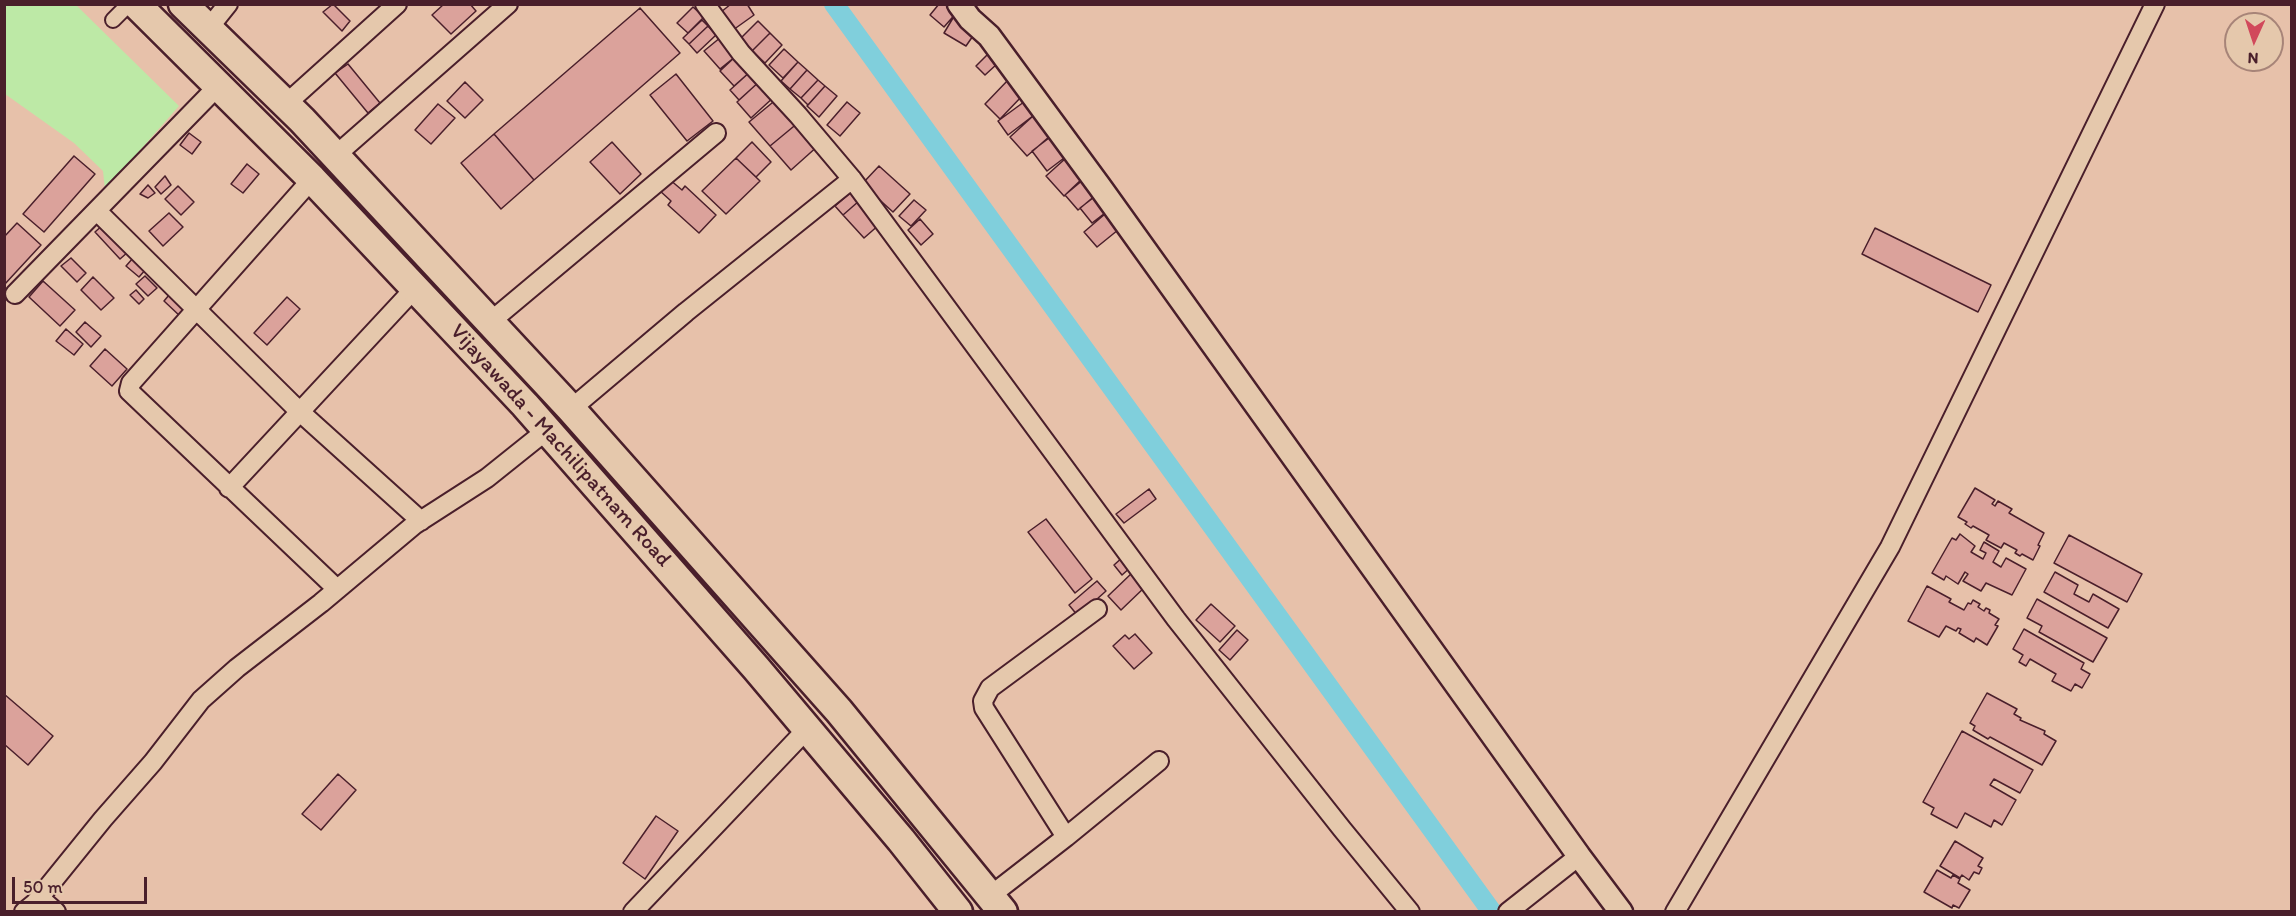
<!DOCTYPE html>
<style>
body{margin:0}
#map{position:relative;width:2296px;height:916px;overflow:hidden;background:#e7c1aa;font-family:Itim,sans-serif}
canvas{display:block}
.frame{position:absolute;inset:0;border:6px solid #4a1f2b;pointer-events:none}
.north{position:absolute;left:2224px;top:12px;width:60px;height:60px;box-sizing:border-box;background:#e5c8ac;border:2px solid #a78478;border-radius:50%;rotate:183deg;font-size:16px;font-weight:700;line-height:24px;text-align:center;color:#4a1f2b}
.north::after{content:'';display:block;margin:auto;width:21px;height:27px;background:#d1495b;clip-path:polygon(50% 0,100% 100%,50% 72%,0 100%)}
.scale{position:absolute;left:12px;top:877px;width:135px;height:27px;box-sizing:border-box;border:3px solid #4a1f2b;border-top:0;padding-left:8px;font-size:18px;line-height:21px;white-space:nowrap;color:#4a1f2b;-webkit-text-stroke:4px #e5c8ac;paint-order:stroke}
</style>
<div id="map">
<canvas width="2296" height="916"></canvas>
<div class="frame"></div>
<div class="north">N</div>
<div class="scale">50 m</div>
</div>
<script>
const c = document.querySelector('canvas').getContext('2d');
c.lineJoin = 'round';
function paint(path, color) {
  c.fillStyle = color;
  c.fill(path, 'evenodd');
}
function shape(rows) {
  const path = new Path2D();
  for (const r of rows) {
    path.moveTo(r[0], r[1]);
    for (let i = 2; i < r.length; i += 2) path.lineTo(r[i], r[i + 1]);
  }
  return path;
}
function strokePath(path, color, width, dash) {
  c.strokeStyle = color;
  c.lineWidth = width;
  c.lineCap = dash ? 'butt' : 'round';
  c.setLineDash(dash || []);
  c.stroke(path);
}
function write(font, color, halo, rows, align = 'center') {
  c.font = font + ' Itim,sans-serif';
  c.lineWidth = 6;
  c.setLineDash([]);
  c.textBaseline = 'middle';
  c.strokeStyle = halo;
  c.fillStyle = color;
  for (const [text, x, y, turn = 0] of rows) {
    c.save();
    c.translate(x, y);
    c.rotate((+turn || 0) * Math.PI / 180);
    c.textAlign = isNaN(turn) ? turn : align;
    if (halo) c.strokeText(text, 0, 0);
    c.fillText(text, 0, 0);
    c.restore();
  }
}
paint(shape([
 [5,5,76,5,179,106,105,190,103,171,74,143,5,94]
]), '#bde9a6');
strokePath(shape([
 [834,4,1492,912]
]), '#80cfdc', 20);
const building = shape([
 [333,4,350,21,342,31,323,12,333,4],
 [444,4,470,4,476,11,451,34,432,15,444,4],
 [731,4,747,4,754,15,733,30,721,12,731,4],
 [939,4,951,4,958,11,944,27,930,15,939,4],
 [693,7,704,17,688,33,677,23,693,7],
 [640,8,680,53,534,180,494,134,640,8],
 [953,18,958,19,975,33,966,46,944,33,953,18],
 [702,20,708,26,689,44,683,38,702,20],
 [758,21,770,33,752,51,740,39,758,21],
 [708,26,716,35,697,53,689,44,708,26],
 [770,33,782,45,765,63,752,51,770,33],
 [721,37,736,56,720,69,704,51,721,37],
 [784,49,798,62,783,78,769,65,784,49],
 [988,54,997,64,985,75,976,66,988,54],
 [736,56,751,71,734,86,720,71,736,56],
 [798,62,807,70,790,89,781,81,798,62],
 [348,64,380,103,368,113,335,73,348,64],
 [807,70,818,80,801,98,790,89,807,70],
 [751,71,760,81,739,100,730,90,751,71],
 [676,74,713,121,687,141,650,95,676,74],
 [1009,79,1024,94,1000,119,985,104,1009,79],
 [761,80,775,96,751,118,737,102,761,80],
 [818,80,825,86,808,105,801,98,818,80],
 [465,82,483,100,465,118,447,101,465,82],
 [825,86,837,96,819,117,807,106,825,86],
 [778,98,799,122,770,146,749,122,778,98],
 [1028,99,1038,112,1008,135,998,121,1028,99],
 [847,102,860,113,840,136,827,125,847,102],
 [438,104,455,118,431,144,415,130,438,104],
 [1033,116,1050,136,1027,156,1010,137,1033,116],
 [799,122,819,145,791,170,770,146,799,122],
 [189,133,201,142,192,154,180,145,189,133],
 [494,134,534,180,501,209,461,163,494,134],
 [1053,135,1068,155,1047,171,1032,151,1053,135],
 [612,142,641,174,620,194,590,162,612,142],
 [752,142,771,162,756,177,736,158,752,142],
 [74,156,95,174,44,232,23,214,74,156],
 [736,158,760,181,726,214,702,191,736,158],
 [1066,158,1084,177,1064,196,1046,176,1066,158],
 [247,164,259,174,243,193,231,184,247,164],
 [879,166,910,194,893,212,862,184,879,166],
 [165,176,171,185,161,194,155,187,165,176],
 [669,179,682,190,685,186,716,215,699,233,668,205,671,201,659,190,669,179],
 [1084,179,1097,194,1078,210,1065,195,1084,179],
 [148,185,155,193,148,198,140,194,148,185],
 [178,186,194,202,181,215,165,199,178,186],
 [851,192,859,201,843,215,835,206,851,192],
 [1093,198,1105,213,1092,223,1080,208,1093,198],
 [914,200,926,210,911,226,899,216,914,200],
 [859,201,880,224,864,238,843,215,859,201],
 [169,213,183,227,163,246,149,231,169,213],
 [1105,214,1118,230,1097,247,1084,232,1105,214],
 [920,219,933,234,921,245,908,230,920,219],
 [17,223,41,245,4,285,4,237,17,223],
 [104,224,128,252,120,259,95,232,104,224],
 [1875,228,1991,285,1978,312,1862,254,1875,228],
 [141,249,154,260,139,277,126,266,141,249],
 [71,258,86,273,77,282,61,266,71,258],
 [145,276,157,288,148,296,136,284,145,276],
 [93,277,114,298,101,310,81,290,93,277],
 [43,281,75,310,60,326,29,297,43,281],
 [180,282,198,297,181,317,164,301,180,282],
 [136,290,144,299,139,304,130,295,136,290],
 [287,297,300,309,267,345,254,333,287,297],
 [85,322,101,336,91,347,76,332,85,322],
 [66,329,83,344,74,355,56,341,66,329],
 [105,349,127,369,112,386,90,366,105,349],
 [1975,488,1995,500,1992,504,1995,506,1998,501,2012,509,2009,513,2044,533,2038,545,2040,546,2033,560,2022,554,2020,556,2015,553,2017,550,2004,543,2001,548,1986,540,1989,535,1973,526,1971,528,1965,524,1967,522,1958,517,1975,488],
 [1149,489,1156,499,1124,523,1116,514,1149,489],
 [1046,519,1092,579,1075,593,1028,532,1046,519],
 [1960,534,1975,546,1971,552,1983,559,1986,553,1980,550,1984,542,1999,551,1993,562,2001,567,2006,558,2026,569,2012,595,1986,583,1981,591,1963,581,1968,574,1965,572,1958,584,1946,576,1944,580,1932,573,1952,538,1956,540,1960,534],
 [2069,535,2142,574,2127,602,2054,563,2069,535],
 [1124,556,1132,566,1122,575,1114,565,1124,556],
 [1133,572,1146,586,1121,610,1108,596,1133,572],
 [2055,572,2078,585,2074,594,2089,602,2093,594,2119,609,2108,628,2044,592,2055,572],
 [1097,581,1106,591,1078,616,1069,605,1097,581],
 [1927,586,1951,599,1949,602,1964,610,1968,603,1971,604,1973,600,1980,604,1978,607,1984,611,1986,608,1990,610,1989,613,1999,619,1995,625,1998,626,1987,645,1976,638,1974,642,1959,633,1961,629,1958,628,1956,631,1946,626,1939,637,1908,621,1927,586],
 [2037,599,2107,638,2093,662,2039,632,2042,626,2027,618,2037,599],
 [1211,604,1235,626,1220,642,1196,620,1211,604],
 [2024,629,2084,663,2081,669,2090,674,2082,688,2075,684,2071,691,2052,681,2056,674,2030,659,2026,666,2019,662,2023,655,2013,649,2024,629],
 [1237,630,1248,640,1230,660,1219,650,1237,630],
 [1135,634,1152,653,1134,669,1113,646,1125,635,1129,639,1135,634],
 [1987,693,2017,709,2014,714,2021,718,2020,720,2045,731,2044,734,2056,741,2042,765,1990,737,1988,739,1973,730,1975,726,1970,723,1987,693],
 [4,694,53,736,28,765,4,744,4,694],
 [1962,731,2033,770,2020,793,1994,779,1990,785,2016,800,2002,825,1994,820,1991,827,1965,813,1957,828,1931,814,1934,808,1923,802,1962,731],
 [338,774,356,790,321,830,302,814,338,774],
 [656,816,678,831,645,879,623,863,656,816],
 [1955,841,1983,858,1978,866,1982,868,1979,874,1974,872,1969,880,1962,875,1960,878,1940,866,1955,841],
 [1937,870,1951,878,1953,875,1960,879,1958,883,1970,890,1959,908,1953,905,1952,908,1924,892,1937,870]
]);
paint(building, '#dba29b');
strokePath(building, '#4a1f2b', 1.5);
const pedestrian = shape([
 [113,20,129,4]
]);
const minor = shape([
 [705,4,741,53,798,115,852,179,1176,619,1342,829,1410,912],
 [208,29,228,4],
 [286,104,397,4],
 [335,156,508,4],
 [312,179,131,383,129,391,337,589],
 [97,211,299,411,421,521],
 [15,294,218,86],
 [490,322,716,133],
 [571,409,686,312,852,179],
 [229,488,415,288],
 [1066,837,984,708,983,701,990,688,1097,609],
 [990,896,1066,837,1159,761],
 [40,898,56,912],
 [24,912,35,903,103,819,153,762,201,700,237,668,321,603,414,525,487,478,547,430],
 [633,912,807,729],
 [1508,912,1579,856],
 [1675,912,1890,547,2155,4]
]);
const tertiary = shape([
 [959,4,970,19,989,36,1100,187,1579,856,1621,912]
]);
const trunk = shape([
 [136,4,312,179,525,405,756,668,901,840,958,912],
 [183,4,302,120,571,409,839,711,1003,912]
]);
strokePath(pedestrian, '#4a1f2b', 18);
strokePath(minor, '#4a1f2b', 22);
strokePath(tertiary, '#4a1f2b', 27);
strokePath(trunk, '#4a1f2b', 33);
strokePath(pedestrian, '#e5c8ac', 14);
strokePath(minor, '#e5c8ac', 18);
strokePath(tertiary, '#e5c8ac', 22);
strokePath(trunk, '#e5c8ac', 28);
write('22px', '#4a1f2b', '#e5c8ac', [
 ["Vijayawada - Machilipatnam Road",560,446,48]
]);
</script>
